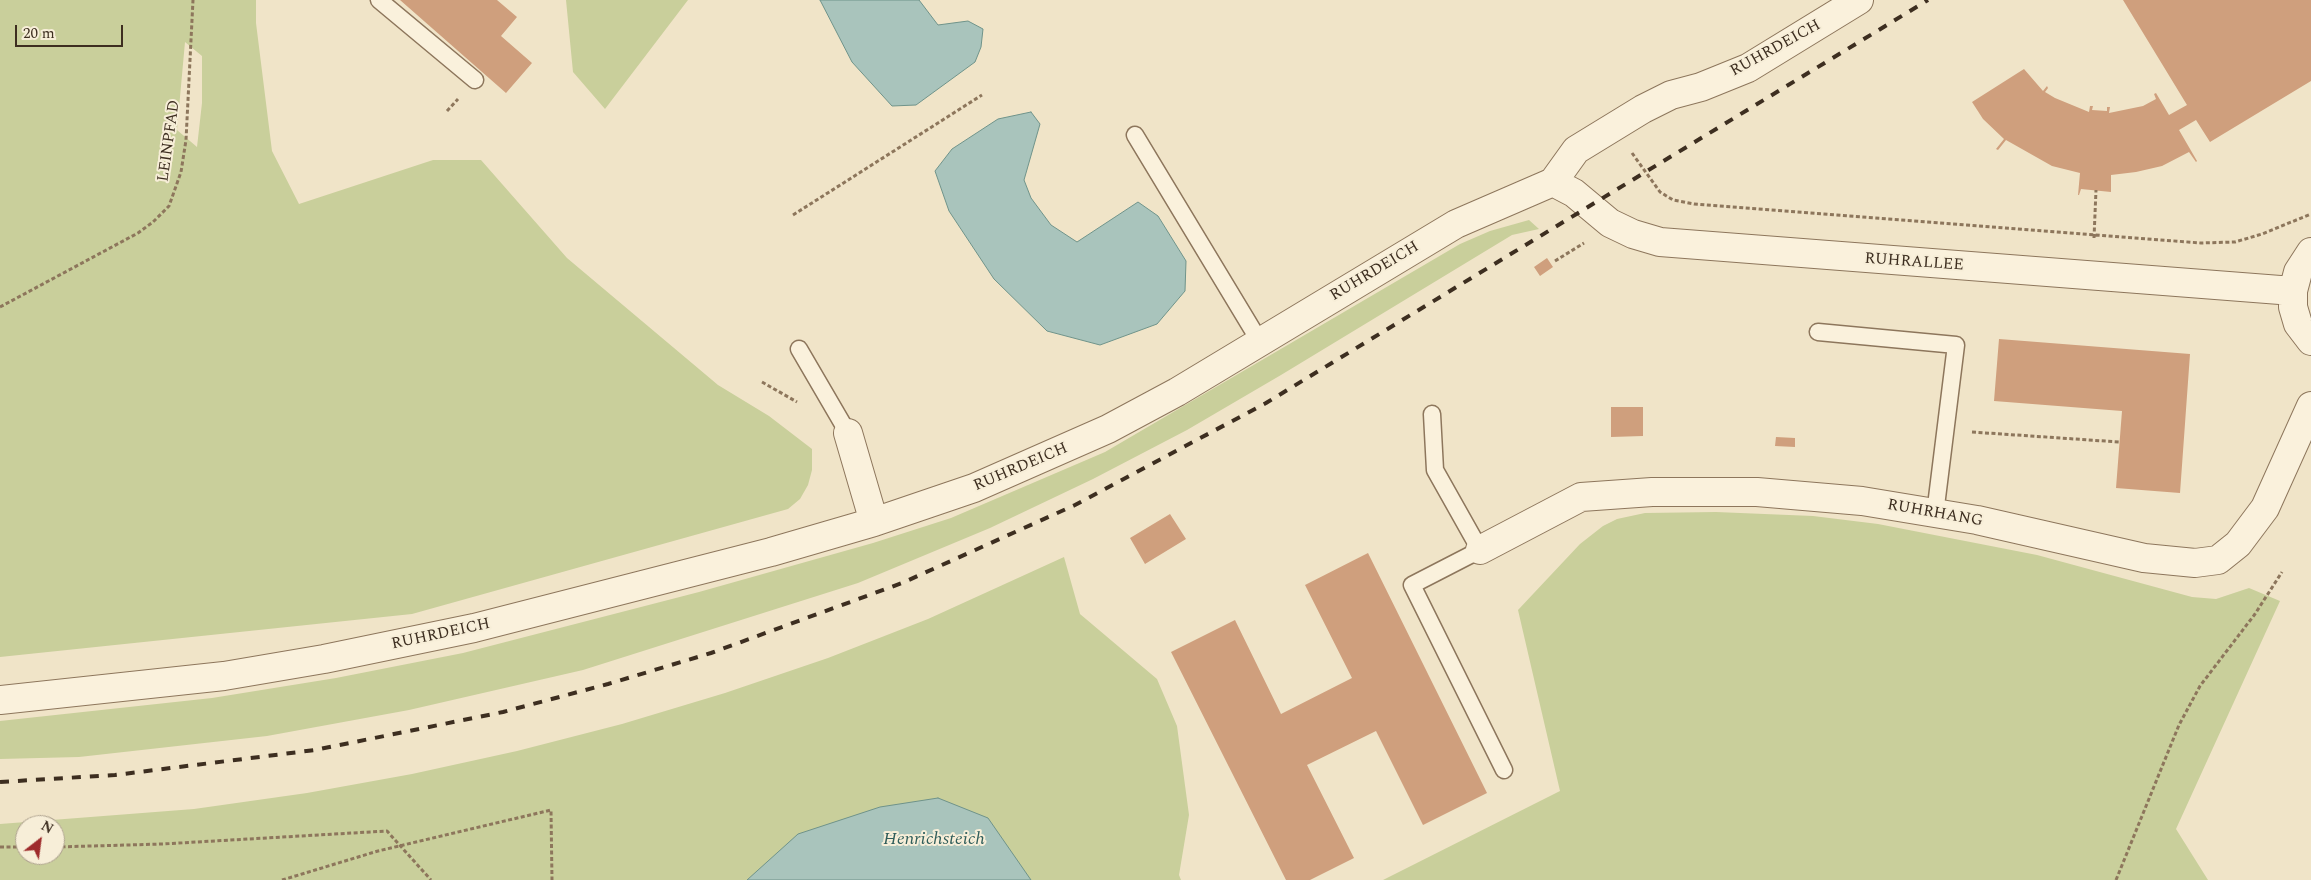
<!DOCTYPE html>
<style>
body{margin:0}
#map{position:relative;width:2311px;height:880px;overflow:hidden;background:#f0e4c8;font-family:Spectral,serif}
canvas{display:block}
.north{position:absolute;left:15px;top:815px;width:50px;height:50px;box-sizing:border-box;background:#f7eed8;border:1px solid #ada18e;border-radius:50%;rotate:30deg;font-size:14px;font-weight:700;line-height:20px;text-align:center;color:#3d2e20}
.north::after{content:'';display:block;margin:auto;width:18px;height:22px;background:#9e2a2b;clip-path:polygon(50% 0,100% 100%,50% 72%,0 100%)}
.scale{position:absolute;left:15px;top:25px;width:108px;height:22px;box-sizing:border-box;border:2px solid #3d2e20;border-top:0;padding-left:6px;font-size:15px;line-height:18px;white-space:nowrap;color:#3d2e20;-webkit-text-stroke:4px #f7eed8;paint-order:stroke}
</style>
<div id="map">
<canvas width="2311" height="880"></canvas>
<div class="north">N</div>
<div class="scale">20 m</div>
</div>
<script>
const c = document.querySelector('canvas').getContext('2d');
c.lineJoin = 'round';
function paint(path, color) {
  c.fillStyle = color;
  c.fill(path, 'evenodd');
}
function shape(rows) {
  const path = new Path2D();
  for (const r of rows) {
    path.moveTo(r[0], r[1]);
    for (let i = 2; i < r.length; i += 2) path.lineTo(r[i], r[i + 1]);
  }
  return path;
}
function strokePath(path, color, width, dash) {
  c.strokeStyle = color;
  c.lineWidth = width;
  c.lineCap = dash ? 'butt' : 'round';
  c.setLineDash(dash || []);
  c.stroke(path);
}
function write(font, color, halo, rows, align = 'center') {
  c.font = font + ' Spectral,serif';
  c.lineWidth = 4;
  c.setLineDash([]);
  c.textBaseline = 'middle';
  c.strokeStyle = halo;
  c.fillStyle = color;
  for (const [text, x, y, turn = 0] of rows) {
    c.save();
    c.translate(x, y);
    c.rotate((+turn || 0) * Math.PI / 180);
    c.textAlign = isNaN(turn) ? turn : align;
    if (halo) c.strokeText(text, 0, 0);
    c.fillText(text, 0, 0);
    c.restore();
  }
}
paint(shape([
 [0,0,256,0,256,23,272,151,299,204,433,160,481,160,567,258,718,385,769,416,812,449,812,470,808,485,800,499,788,509,412,614,0,657],
 [185,42,202,56,202,103,197,147,177,130],
 [566,0,688,0,605,109,573,72],
 [1529,220,1539,229,1512,235,1281,375,1187,430,1093,479,990,528,858,583,583,670,409,710,267,736,79,757,0,759,0,721,212,698,336,678,463,653,699,592,873,543,951,518,1105,452,1460,244,1490,231],
 [1716,512,1813,516,1878,524,2037,555,2192,597,2216,599,2249,588,2280,601,2176,829,2208,880,1383,880,1560,791,1518,610,1580,544,1603,526,1617,519,1645,513],
 [1064,557,1080,614,1157,679,1177,726,1189,815,1179,875,1181,880,0,880,0,824,194,809,307,793,412,774,517,751,622,724,725,693,828,658,928,619],
 [25,825,55,825,55,855,25,855]
]), '#c9cf9b');
const water = shape([
 [820,0,919,0,938,25,968,21,983,29,981,47,975,62,916,105,892,106,852,62,820,0],
 [1031,112,1040,124,1024,180,1031,198,1051,225,1077,242,1138,202,1158,216,1186,261,1185,291,1157,324,1100,345,1047,331,994,279,949,211,935,171,952,149,998,119,1031,112],
 [938,798,988,818,1031,880,747,880,798,834,880,807,938,798]
]);
paint(water, '#a9c4bc');
strokePath(water, '#6f938a', 1);
paint(shape([
 [400,0,497,0,517,17,501,36,532,63,506,93],
 [2123,0,2311,0,2311,81,2210,142,2196,120,2179,130,2197,161,2196,162,2189,152,2162,166,2136,172,2111,175,2111,192,2081,189,2079,195,2078,195,2080,173,2052,166,2006,140,1998,150,1996,149,2004,139,1983,119,1972,102,2024,69,2043,91,2047,86,2048,88,2045,92,2055,98,2089,112,2090,106,2093,106,2092,110,2107,111,2107,107,2110,107,2109,113,2143,106,2156,99,2154,94,2156,93,2169,115,2187,105],
 [1547,258,1553,267,1540,276,1534,267],
 [1999,339,2190,354,2180,493,2116,488,2122,411,1994,401],
 [1611,407,1643,407,1643,436,1611,437],
 [1776,437,1795,438,1795,447,1775,446],
 [1170,514,1186,539,1145,564,1130,538],
 [1368,553,1487,793,1423,825,1376,731,1307,765,1354,858,1310,880,1286,880,1171,652,1235,620,1281,714,1352,678,1305,585]
]), '#cf9f7d');
const service = shape([
 [379,0,475,80],
 [1135,135,1260,342],
 [1818,332,1956,345,1935,514],
 [799,349,848,433],
 [1432,414,1435,470,1480,550,1412,585,1504,770]
]);
const minor = shape([
 [1553,182,1574,193,1610,223,1633,234,1660,242,2293,291],
 [2311,252,2298,272,2293,291,2293,307,2298,324,2311,341],
 [848,433,874,522],
 [1480,550,1581,497,1652,492,1757,492,1862,501,1977,520,2144,558,2195,563,2218,560,2238,544,2265,508,2311,406],
 [0,700,224,676,324,659,474,628,771,552,874,522,974,488,1108,429,1177,392,1456,224,1553,182,1576,150,1643,109,1671,95,1701,87,1748,68,1859,0]
]);
strokePath(service, '#8d765c', 19);
strokePath(minor, '#8d765c', 30);
strokePath(shape([
 [447,111,458,99],
 [1632,153,1660,192,1673,200,1694,204,2201,243,2235,242,2262,234,2311,214],
 [793,215,982,95],
 [2094,238,2096,190],
 [1555,261,1584,243],
 [0,307,138,233,153,222,169,206,181,172,186,140,193,0],
 [762,382,797,402],
 [1972,432,2119,442],
 [0,847,25,847],
 [55,847,163,844,387,831,431,880],
 [282,880,378,851,551,810,552,880],
 [2116,880,2179,725,2200,686,2255,614,2282,572]
]), '#8d765c', 3, [4, 2.5]);
strokePath(service, '#faf1dc', 16);
strokePath(minor, '#faf1dc', 28);
strokePath(shape([
 [0,782,115,775,315,750,503,712,608,684,711,653,902,583,1075,505,1266,403,1928,0]
]), '#3d2e20', 4, [9, 9]);
write('16px', '#3d2e20', '#f7eed8', [
 ["RUHRDEICH",1776,49,-29],
 ["LEINPFAD",170,141,-82],
 ["RUHRALLEE",1914,263,4],
 ["RUHRDEICH",1375,272,-31],
 ["RUHRDEICH",1021,468,-23],
 ["RUHRHANG",1935,514,10],
 ["RUHRDEICH",441,635,-12]
]);
write('italic 18px', '#2f5d5a', '#f7eed8', [
 ["Henrichsteich",934,840]
]);
</script>
